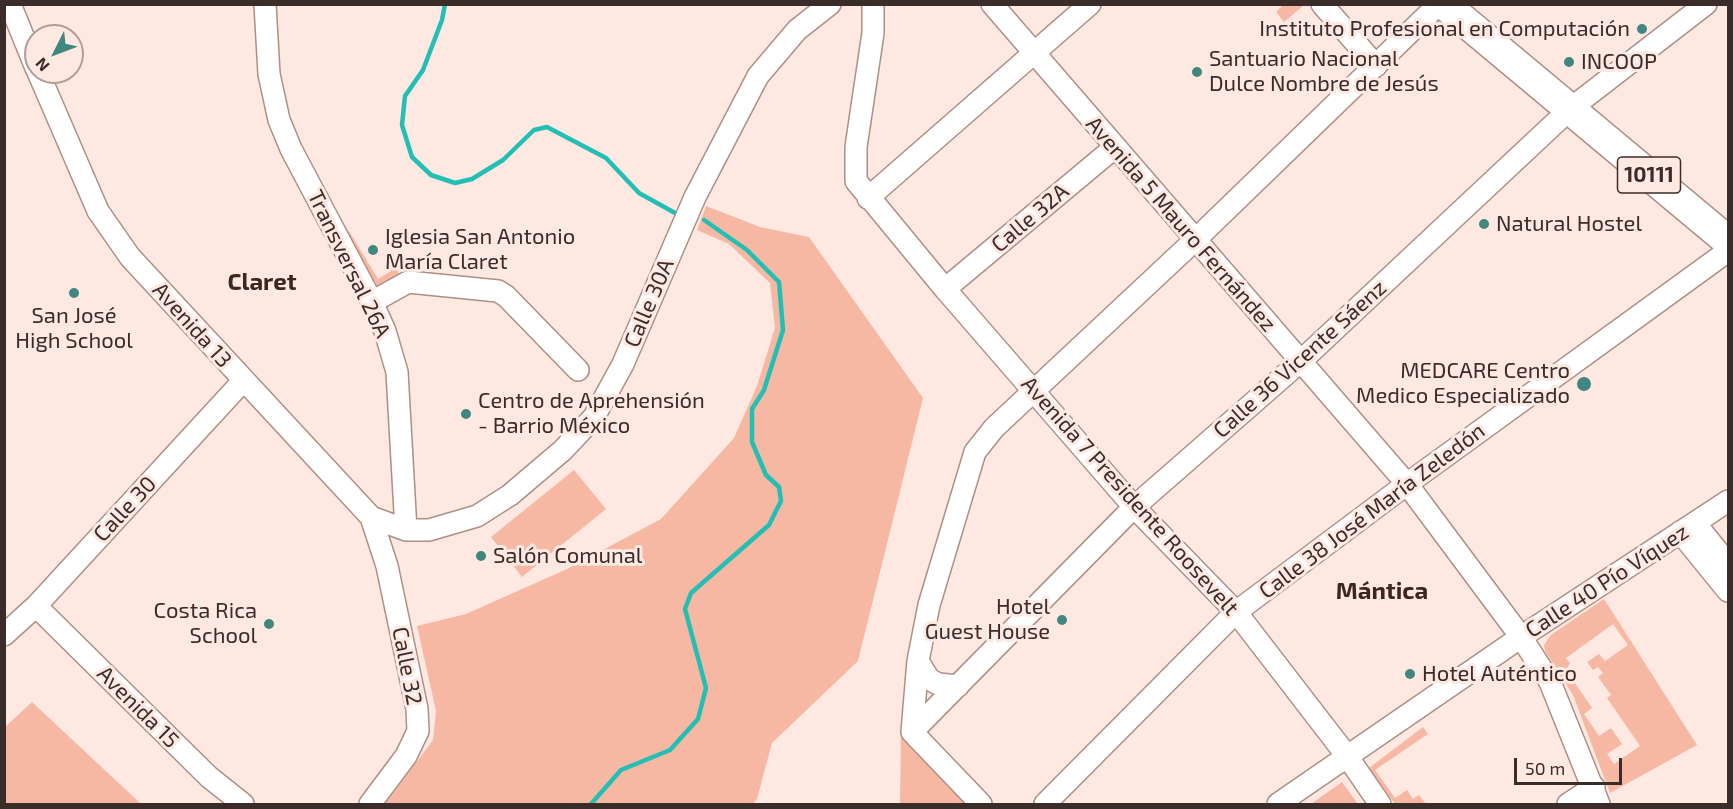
<!DOCTYPE html>
<meta charset="utf-8">
<style>
body{margin:0}
#map{position:relative;width:1733px;height:809px;overflow:hidden;background:#fde8e2;font-family:"Exo 2",sans-serif}
canvas{display:block}
.frame{position:absolute;inset:0;border:6px solid #3a2d29;pointer-events:none}
.north{position:absolute;left:24px;top:24px;width:60px;height:60px;box-sizing:border-box;background:#fde8e2;border:2px solid #af9d98;border-radius:50%;rotate:228deg;font-size:16px;font-weight:700;line-height:24px;text-align:center;color:#3a2d29}
.north::after{content:'';display:block;margin:auto;width:21px;height:27px;background:#408780;clip-path:polygon(50% 0,100% 100%,50% 72%,0 100%)}
.scale{position:absolute;left:1514px;top:758px;width:108px;height:27px;box-sizing:border-box;border:3px solid #3a2d29;border-top:0;padding-left:8px;font-size:18px;line-height:21px;white-space:nowrap;color:#3a2d29;-webkit-text-stroke:4px #fde8e2;paint-order:stroke}
</style>
<div id="map">
<canvas width="1733" height="809"></canvas>
<div class="frame"></div>
<div class="north">N</div>
<div class="scale">50 m</div>
</div>
<script>
const c = document.querySelector('canvas').getContext('2d');
c.lineJoin = 'round';
function paint(path, color) {
  c.fillStyle = color;
  c.fill(path, 'evenodd');
}
function shape(rows) {
  const path = new Path2D();
  for (const r of rows) {
    path.moveTo(r[0], r[1]);
    for (let i = 2; i < r.length; i += 2) path.lineTo(r[i], r[i + 1]);
  }
  return path;
}
function strokePath(path, color, width, dash) {
  c.strokeStyle = color;
  c.lineWidth = width;
  c.lineCap = dash ? 'butt' : 'round';
  c.setLineDash(dash || []);
  c.stroke(path);
}
function write(font, color, halo, rows, align = 'center') {
  c.font = font + ' "Exo 2",sans-serif';
  c.lineWidth = 6;
  c.setLineDash([]);
  c.textBaseline = 'middle';
  c.strokeStyle = halo;
  c.fillStyle = color;
  for (const [text, x, y, turn = 0] of rows) {
    c.save();
    c.translate(x, y);
    c.rotate((+turn || 0) * Math.PI / 180);
    c.textAlign = isNaN(turn) ? turn : align;
    if (halo) c.strokeText(text, 0, 0);
    c.fillText(text, 0, 0);
    c.restore();
  }
}
paint(shape([
 [1283,5,1304,5,1284,22,1276,12],
 [706,206,760,227,809,237,923,398,858,661,772,743,757,799,753,804,385,804,433,740,436,711,417,626,466,614,567,569,661,519,734,438,757,386,775,328,770,283,729,244,697,230],
 [349,231,378,279,396,268,401,278,378,287,346,233],
 [574,470,606,509,522,577,491,537],
 [1604,599,1697,745,1610,793,1573,695,1545,651,1544,645,1551,635],
 [1613,624,1628,645,1605,661,1599,654,1587,662,1593,670,1598,667,1603,673,1598,677,1611,695,1607,698,1640,746,1614,764,1607,754,1622,744,1611,728,1599,736,1584,714,1592,708,1566,670,1570,663,1566,658],
 [32,702,141,804,5,804,5,727],
 [1423,727,1428,734,1375,770,1395,798,1407,790,1413,799,1419,795,1426,804,1395,804,1369,768],
 [901,731,970,804,900,804],
 [1342,782,1358,804,1311,804]
]), '#f7b8a3');
strokePath(shape([
 [445,4,442,20,423,70,405,96,402,125,412,157,431,175,455,183,472,179,503,160,534,130,547,127,606,158,639,193,675,213],
 [591,804,621,770,670,750,698,719,706,688,685,609,691,593,769,525,781,501,779,487,766,475,752,442,752,409,764,390,783,330,779,282,747,250,704,220]
]), '#23bfb4', 4.5);
const minor = shape([
 [10,4,36,68],
 [265,4,269,74,279,120,291,149,372,302,385,331,397,372,406,530],
 [873,4,873,33,856,147,856,181,945,289,1134,507,1236,612,1347,756,1380,804],
 [992,4,1407,484,1521,637,1550,682,1599,804],
 [1322,4,1376,66],
 [38,72,98,211,130,257,371,517,406,530,429,530,477,516,510,495,563,450,594,417,623,364,695,197,758,76,797,30,830,4],
 [868,198,1090,4],
 [945,289,1114,148],
 [372,302,408,282,498,291,506,296,578,370],
 [1695,523,1728,564],
 [1680,532,1728,591],
 [36,606,209,777,243,804],
 [4,635,36,606,243,381],
 [918,661,929,679,938,684,958,686],
 [912,732,1134,507,1301,361,1570,109,1706,4],
 [912,732,918,661,929,605,975,452,994,428,1195,240,1439,4],
 [912,732,981,804],
 [370,804,406,756,418,731,417,709,387,566,371,517],
 [1045,804,1236,612,1407,484,1728,251],
 [1278,804,1521,637,1728,501],
 [1568,804,1594,787]
]);
const highway = shape([
 [1444,4,1728,241]
]);
strokePath(minor, '#ad8f85', 24);
strokePath(highway, '#ad8f85', 33);
strokePath(minor, '#fff', 21);
strokePath(highway, '#fff', 30);
for (const [x, y, r, color] of [
 [1642,29,6,"#408780"],
 [1569,62,6,"#408780"],
 [1197,72,6,"#408780"],
 [1484,224,6,"#408780"],
 [373,250,6,"#408780"],
 [74,293,6,"#408780"],
 [1584,384,8,"#408780"],
 [466,414,6,"#408780"],
 [481,556,6,"#408780"],
 [1062,620,6,"#408780"],
 [269,624,6,"#408780"],
 [1410,674,6,"#408780"]
]) {
  const dot = new Path2D();
  dot.arc(x, y, r, 0, 2 * Math.PI);
  c.fillStyle = color;
  c.fill(dot);
  strokePath(dot, '#fde8e2', 2);
}
for (const [x, y, w] of [
 [1649,175,63]
]) {
  const box = new Path2D();
  box.roundRect(x - w / 2, y - 18, w, 36, 4.5);
  c.fillStyle = '#fde8e2';
  c.fill(box);
  strokePath(box, '#3a2d29', 1.5);
}
write('bold 21px', '#3a2d29', null, [
 ["10111",1649,175]
]);
write('22px', '#3a2d29', '#fde8e2', [
 ["Instituto Profesional en Computación",1630,29,"right"],
 ["Santuario Nacional",1209,59],
 ["Dulce Nombre de Jesús",1209,84],
 ["INCOOP",1581,62],
 ["Natural Hostel",1496,224],
 ["Iglesia San Antonio",385,237],
 ["María Claret",385,262],
 ["San José",74,316,"center"],
 ["High School",74,341,"center"],
 ["MEDCARE Centro",1570,371,"right"],
 ["Medico Especializado",1570,396,"right"],
 ["Centro de Aprehensión",478,401],
 ["- Barrio México",478,426],
 ["Salón Comunal",493,556],
 ["Hotel",1050,607,"right"],
 ["Guest House",1050,632,"right"],
 ["Costa Rica",257,611,"right"],
 ["School",257,636,"right"],
 ["Hotel Auténtico",1422,674]
], 'left');
write('22px', '#3a2d29', '#fde8e2', [
 ["Calle 32A",1030,218,-40],
 ["Avenida 5 Mauro Fernández",1181,224,49],
 ["Transversal 26A",349,264,64],
 ["Calle 30A",649,303,-67],
 ["Avenida 13",192,325,48],
 ["Calle 36 Vicente Sáenz",1300,359,-42],
 ["Avenida 7 Presidente Roosevelt",1130,496,48],
 ["Calle 30",125,509,-47],
 ["Calle 38 José María Zeledón",1372,511,-37],
 ["Calle 40 Pío Víquez",1607,581,-33],
 ["Calle 32",407,666,79],
 ["Avenida 15",138,707,45]
]);
write('bold 24px', '#3e261e', '#fde8e2', [
 ["Claret",262,282],
 ["Mántica",1382,591]
]);
</script>
